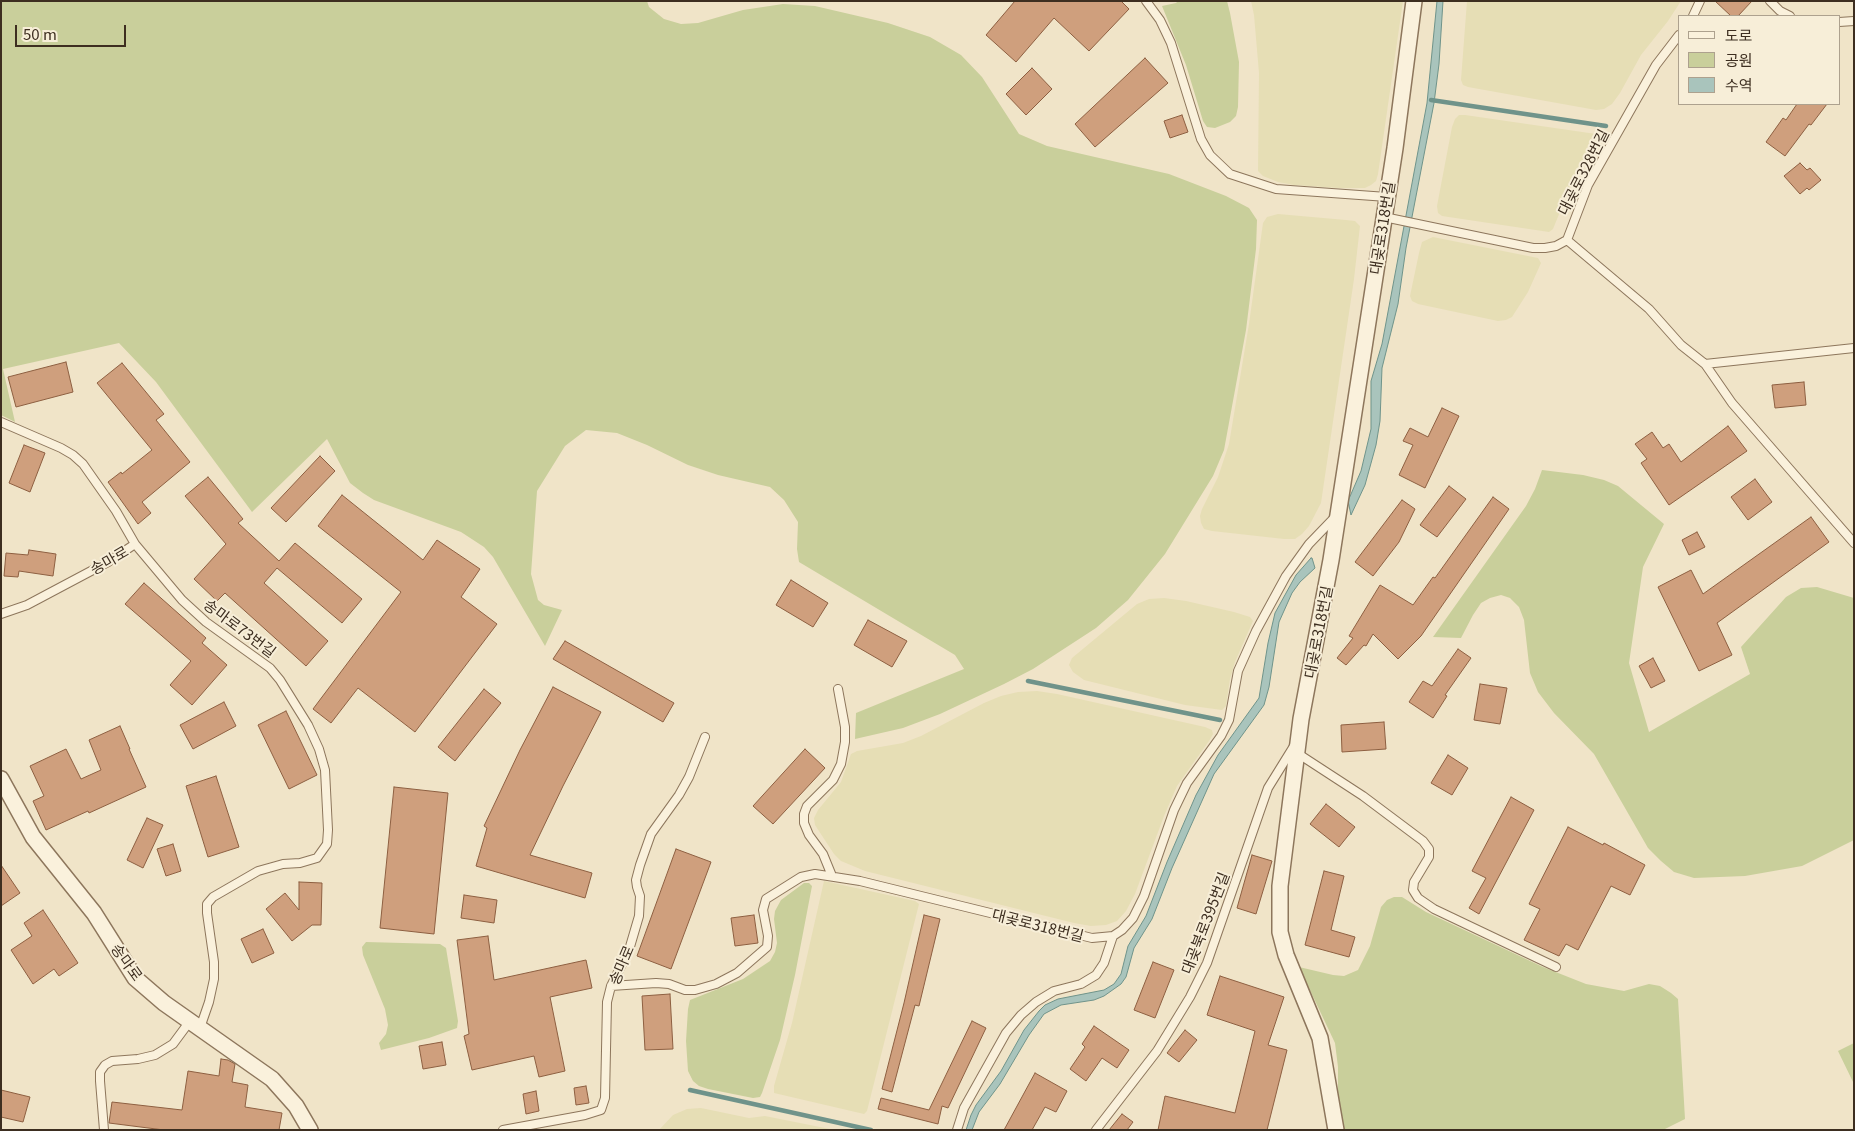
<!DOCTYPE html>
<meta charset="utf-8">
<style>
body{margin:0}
#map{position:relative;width:1855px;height:1131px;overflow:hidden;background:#f0e4c8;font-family:Georgia,"Noto Sans KR",serif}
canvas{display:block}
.frame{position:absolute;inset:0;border:2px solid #3d2e20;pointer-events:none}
.legend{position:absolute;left:1678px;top:15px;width:162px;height:90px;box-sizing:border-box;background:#f7eed8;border:1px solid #ada18e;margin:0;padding:6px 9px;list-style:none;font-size:15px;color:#3d2e20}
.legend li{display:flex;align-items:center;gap:10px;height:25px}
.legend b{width:25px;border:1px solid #ada18e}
.scale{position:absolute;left:15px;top:25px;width:111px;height:22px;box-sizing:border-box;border:2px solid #3d2e20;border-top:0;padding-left:6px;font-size:15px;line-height:18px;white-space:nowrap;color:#3d2e20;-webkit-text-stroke:4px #f7eed8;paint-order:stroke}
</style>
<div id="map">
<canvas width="1855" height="1131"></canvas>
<div class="frame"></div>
<ul class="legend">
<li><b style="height:6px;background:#faf1dc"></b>도로</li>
<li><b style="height:14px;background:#c9cf9b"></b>공원</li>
<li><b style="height:14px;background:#a9c4bc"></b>수역</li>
</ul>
<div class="scale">50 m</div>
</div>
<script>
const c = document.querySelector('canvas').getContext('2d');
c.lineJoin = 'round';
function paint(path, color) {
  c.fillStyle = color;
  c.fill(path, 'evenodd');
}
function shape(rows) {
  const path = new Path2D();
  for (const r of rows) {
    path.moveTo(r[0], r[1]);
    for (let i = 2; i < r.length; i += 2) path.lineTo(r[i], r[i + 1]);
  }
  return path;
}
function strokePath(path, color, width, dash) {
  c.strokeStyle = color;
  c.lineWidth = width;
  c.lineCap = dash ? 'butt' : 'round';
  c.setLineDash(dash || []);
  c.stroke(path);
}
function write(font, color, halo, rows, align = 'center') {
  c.font = font + ' Georgia,"Noto Sans KR",serif';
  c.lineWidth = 4;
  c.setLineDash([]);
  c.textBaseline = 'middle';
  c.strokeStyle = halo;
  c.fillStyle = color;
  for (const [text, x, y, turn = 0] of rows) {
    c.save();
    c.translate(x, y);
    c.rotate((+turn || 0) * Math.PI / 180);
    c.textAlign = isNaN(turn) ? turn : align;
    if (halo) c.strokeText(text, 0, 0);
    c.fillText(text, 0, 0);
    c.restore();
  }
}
paint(shape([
 [1251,1,1403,1,1378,174,1376,181,1371,185,1365,188,1339,188,1294,185,1278,182,1263,176,1258,171,1259,73,1254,15],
 [1467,1,1681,1,1668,21,1641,55,1620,93,1612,104,1604,109,1596,110,1468,87,1463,85,1461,80],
 [1459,115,1465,115,1596,134,1597,138,1570,187,1553,229,1549,232,1442,216,1438,213,1437,206,1452,127,1455,119],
 [1278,214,1346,220,1355,221,1360,226,1354,279,1321,503,1309,526,1302,534,1295,539,1284,539,1212,531,1204,529,1201,523,1200,516,1202,509,1218,477,1229,444,1249,324,1263,223,1267,217],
 [1433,237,1538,258,1541,263,1528,292,1512,317,1506,320,1498,321,1418,304,1412,301,1410,296,1419,253,1422,242],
 [1164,598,1186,601,1234,612,1250,617,1253,621,1235,662,1230,679,1226,706,1222,710,1185,705,1084,680,1073,672,1069,665,1072,658,1137,604,1149,599],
 [1037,691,1057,694,1205,727,1212,730,1213,734,1209,741,1177,786,1164,816,1135,894,1126,911,1117,921,1106,925,1091,926,1074,923,865,871,841,861,834,854,815,825,814,818,818,810,841,782,851,754,857,751,903,743,921,736,984,703,1001,696,1018,692],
 [824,881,915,901,919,904,867,1111,864,1114,774,1093,774,1086,792,1023],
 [701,1108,749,1118,765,1116,835,1130,659,1130,673,1115,687,1109]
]), '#e6deb5');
paint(shape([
 [1,1,647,1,649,7,664,19,681,24,698,23,743,10,783,4,815,6,845,13,888,23,930,37,961,55,982,77,1019,134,1047,146,1169,174,1226,196,1249,208,1257,220,1256,249,1246,330,1224,450,1213,476,1165,554,1128,600,1096,628,1033,669,1004,684,940,714,903,728,855,739,856,713,964,669,955,655,799,562,797,549,798,522,784,500,770,487,718,475,688,465,647,445,617,433,586,430,565,446,537,491,531,574,538,600,544,605,562,610,545,646,493,557,484,547,461,532,374,500,363,493,350,483,327,439,252,512,156,382,119,343,3,369,15,422,1,415],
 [1178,1,1227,1,1230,13,1239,62,1238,107,1236,116,1230,122,1215,128,1207,127,1203,121,1186,65,1162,6,1176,3],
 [1542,470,1583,475,1604,480,1618,486,1664,524,1643,567,1629,663,1649,732,1750,674,1741,647,1786,597,1801,588,1817,587,1854,598,1854,840,1802,866,1745,876,1694,878,1674,872,1661,861,1648,848,1594,754,1554,713,1538,692,1530,673,1524,620,1519,607,1510,598,1501,595,1490,598,1481,603,1473,615,1461,638,1433,637,1526,506,1535,489],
 [804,883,809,883,812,886,795,975,780,1040,762,1093,760,1097,753,1098,708,1089,699,1086,693,1081,688,1071,686,1041,688,1009,690,1000,743,979,770,961,775,952,777,943,774,919,775,911,781,900],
 [1394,897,1402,897,1426,912,1543,967,1586,984,1624,991,1649,984,1660,986,1671,993,1678,999,1685,1119,1663,1130,1343,1130,1338,1105,1338,1067,1335,1043,1299,967,1333,975,1344,976,1358,970,1370,946,1381,907,1387,900],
 [366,942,440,944,446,948,458,1021,457,1028,429,1038,381,1050,379,1043,386,1034,388,1025,385,1009,363,955,362,947],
 [1854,1043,1854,1084,1838,1051]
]), '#c9cf9b');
const water = shape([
 [1437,1,1443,1,1439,64,1434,103,1406,248,1398,304,1382,368,1380,421,1376,445,1365,485,1351,515,1348,501,1361,471,1371,429,1371,381,1382,344,1427,103,1437,1],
 [1311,558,1312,558,1315,568,1300,582,1292,593,1279,622,1269,687,1264,705,1214,774,1172,868,1152,919,1134,948,1126,977,1121,984,1104,996,1094,1000,1061,1005,1044,1014,1029,1035,1000,1084,979,1112,972,1130,966,1130,971,1115,976,1105,1001,1071,1024,1030,1039,1011,1045,1005,1058,999,1104,990,1114,984,1121,974,1128,946,1146,916,1167,862,1196,795,1218,755,1259,698,1268,643,1275,613,1296,575,1311,558]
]);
paint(water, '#a9c4bc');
strokePath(water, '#6f938a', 1);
strokePath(shape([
 [1431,100,1606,126],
 [1028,681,1220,720],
 [690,1090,871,1130]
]), '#6f938a', 4.5);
const building = shape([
 [1015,1,1121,1,1129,9,1089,51,1054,18,1016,62,986,35,1015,1],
 [1715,1,1752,1,1738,16,1731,16,1715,1],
 [1145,58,1168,83,1095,147,1075,124,1145,58],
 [1032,68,1052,89,1026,115,1006,94,1032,68],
 [1797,104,1827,104,1811,125,1809,124,1785,156,1766,142,1783,118,1786,120,1797,104],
 [1182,115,1188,132,1170,138,1164,121,1182,115],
 [1800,163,1807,170,1810,168,1821,180,1809,190,1807,188,1800,194,1784,176,1800,163],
 [66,362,73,392,16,407,8,377,66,362],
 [122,363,164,414,156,420,190,462,142,502,151,513,138,524,108,482,121,472,122,474,152,450,97,383,122,363],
 [1804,382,1806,405,1775,408,1772,385,1804,382],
 [1442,408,1459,416,1425,488,1399,475,1413,445,1403,441,1410,428,1428,437,1442,408],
 [1728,426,1747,451,1669,505,1641,463,1647,459,1635,444,1652,432,1663,448,1669,444,1681,462,1728,426],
 [24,445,45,453,30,492,9,483,24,445],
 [320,456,335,471,286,522,271,508,320,456],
 [208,477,243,519,238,523,279,561,295,543,362,599,342,623,277,568,264,583,328,641,306,666,225,593,217,601,194,579,226,544,185,496,208,477],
 [1755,479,1772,502,1748,520,1731,497,1755,479],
 [1449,486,1466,499,1437,537,1420,525,1449,486],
 [342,495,423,560,437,540,480,569,461,597,497,624,415,732,358,688,331,723,313,709,401,592,318,526,342,495],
 [1493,497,1509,509,1421,636,1398,659,1373,634,1366,646,1364,645,1346,665,1337,658,1353,638,1349,636,1380,585,1413,605,1433,577,1435,578,1493,497],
 [1402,500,1415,509,1399,542,1373,576,1355,562,1402,500],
 [1811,517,1829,542,1717,623,1732,655,1699,671,1658,587,1691,570,1703,594,1811,517],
 [1697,532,1705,547,1689,555,1682,540,1697,532],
 [29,550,56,554,53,576,19,571,18,577,4,576,6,553,28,555,29,550],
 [791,580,828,603,813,627,776,605,791,580],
 [144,583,206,638,202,643,227,665,192,705,170,685,191,661,125,604,144,583],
 [868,620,907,641,892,667,854,645,868,620],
 [565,641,674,703,663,722,553,659,565,641],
 [1458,649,1471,658,1445,695,1447,696,1433,718,1409,702,1423,681,1432,686,1458,649],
 [1653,658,1665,681,1651,688,1639,666,1653,658],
 [1480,684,1507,688,1500,724,1474,720,1480,684],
 [553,687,601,712,563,786,530,855,592,873,585,898,476,866,487,828,484,826,520,750,553,687],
 [484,689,501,703,455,761,438,747,484,689],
 [224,702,236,726,193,749,180,725,224,702],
 [286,711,317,775,289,789,258,725,286,711],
 [1384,722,1386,749,1342,752,1341,725,1384,722],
 [120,726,130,749,129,749,146,787,89,813,88,811,46,830,33,801,44,796,30,766,66,749,81,779,101,770,89,740,120,726],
 [805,749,825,768,773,824,753,806,805,749],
 [1448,755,1468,768,1452,795,1431,783,1448,755],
 [216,776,239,847,208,857,186,786,216,776],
 [394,787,448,793,434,934,380,928,394,787],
 [1511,797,1534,810,1479,914,1469,908,1486,878,1472,871,1511,797],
 [1326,804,1355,827,1339,847,1310,824,1326,804],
 [147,818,163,825,143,868,127,860,147,818],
 [1568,827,1603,845,1604,843,1645,865,1630,895,1611,886,1578,950,1566,944,1559,956,1524,940,1540,909,1529,904,1568,827],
 [173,844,181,871,166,876,157,849,173,844],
 [676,849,711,862,671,969,637,956,676,849],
 [1252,855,1272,861,1256,914,1237,908,1252,855],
 [1,865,20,893,1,906,1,865],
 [1324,871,1344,876,1331,930,1355,937,1349,957,1305,945,1324,871],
 [299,882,322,883,321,925,312,925,292,941,266,909,285,893,299,910,299,882],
 [464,895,497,900,494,923,461,918,464,895],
 [43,910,78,963,59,976,54,969,33,984,11,950,32,936,24,923,43,910],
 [754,915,758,943,735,946,731,918,754,915],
 [924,915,940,919,919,1006,915,1005,892,1092,882,1089,904,1003,924,915],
 [263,929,274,953,252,963,241,939,263,929],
 [488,936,494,980,586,960,592,988,550,997,565,1071,539,1077,534,1056,472,1070,464,1036,469,1034,457,940,488,936],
 [1153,962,1174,970,1155,1018,1134,1010,1153,962],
 [1220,976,1284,997,1268,1045,1287,1050,1267,1130,1158,1130,1165,1096,1235,1113,1255,1031,1207,1015,1220,976],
 [670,994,673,1049,645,1050,642,996,670,994],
 [972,1021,986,1028,948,1108,942,1106,938,1124,878,1109,881,1098,929,1110,972,1021],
 [1094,1026,1129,1050,1117,1068,1102,1058,1086,1081,1070,1069,1085,1047,1082,1044,1094,1026],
 [1185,1030,1197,1040,1179,1062,1167,1053,1185,1030],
 [442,1042,446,1065,423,1069,419,1046,442,1042],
 [221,1059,228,1060,235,1064,232,1082,248,1085,245,1107,282,1113,279,1130,164,1130,109,1123,112,1102,182,1110,188,1071,219,1076,221,1059],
 [1035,1073,1067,1091,1056,1112,1045,1107,1032,1130,1004,1130,1035,1073],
 [586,1086,589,1103,576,1105,574,1088,586,1086],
 [1,1090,30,1097,23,1122,1,1117,1,1090],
 [536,1091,539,1111,526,1114,523,1094,536,1091],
 [1122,1114,1133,1122,1127,1130,1109,1130,1122,1114]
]);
paint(building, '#cf9f7d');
strokePath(building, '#8d5f41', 1);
const service = shape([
 [1146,1,1160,20,1171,43,1201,139,1210,155,1230,174,1276,189,1387,197],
 [1770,1,1780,11,1790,16],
 [1693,16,1700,1],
 [1839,22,1854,21],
 [1384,217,1533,248,1545,248,1556,246,1567,240,1588,185,1656,65,1679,35],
 [1567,240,1649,309,1681,345,1705,364,1854,348],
 [1705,364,1732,403,1854,543],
 [1,422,61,448,73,455,83,464,116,511,135,544,182,600,206,622,270,668,280,680,308,725,319,749,325,770,328,830,327,844,317,858,300,863,283,864,258,871,213,897,207,904,207,913,214,962,214,979,209,1002,200,1028],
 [1,614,27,605,108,562,135,544],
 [1297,753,1363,796,1423,841,1429,849,1429,857,1414,882,1413,890,1418,898,1434,909,1556,967],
 [832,876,823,854,809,835,804,823,804,814,807,806,833,780,841,764,845,742,845,727,838,689],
 [611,986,656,983,669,984,685,990,695,990,716,984,737,973,767,947,768,936,763,910,766,899,801,877,815,874,860,881,1092,938,1113,936,1122,930,1133,918,1144,896,1174,810,1187,783,1221,736,1229,720,1238,671,1256,631,1286,576,1309,544,1335,517],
 [104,1130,100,1081,100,1072,105,1065,112,1061,138,1059,155,1055,173,1044,190,1021],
 [503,1130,585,1115,601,1110,605,1098,607,1002,611,986,629,950,639,916,640,896,637,887,636,880,640,865,651,834,679,795,689,777,705,737],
 [957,1130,964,1108,1006,1033,1021,1015,1036,1002,1054,991,1081,984,1096,975,1104,963,1113,936],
 [1096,1130,1157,1051,1190,997,1207,963,1268,788,1294,746]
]);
const minor = shape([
 [1,779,33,837,94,913,135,978,164,1003,272,1079,296,1106,310,1130],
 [1336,1130,1320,1038,1286,955,1280,932,1280,886,1301,719,1331,560,1395,148,1414,1]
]);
strokePath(service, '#8d765c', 10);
strokePath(minor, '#8d765c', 18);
strokePath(service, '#faf1dc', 8);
strokePath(minor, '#faf1dc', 15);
write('15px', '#3d2e20', '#f7eed8', [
 ["대곶로328번길",1583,172,-63],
 ["대곶로318번길",1382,228,-81],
 ["송마로",109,560,-30],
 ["송마로73번길",240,628,37],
 ["대곶로318번길",1318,632,-79],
 ["대곶북로395번길",1205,923,-69],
 ["대곶로318번길",1038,925,14],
 ["송마로",127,962,54],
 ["송마로",621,965,-67]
]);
</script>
